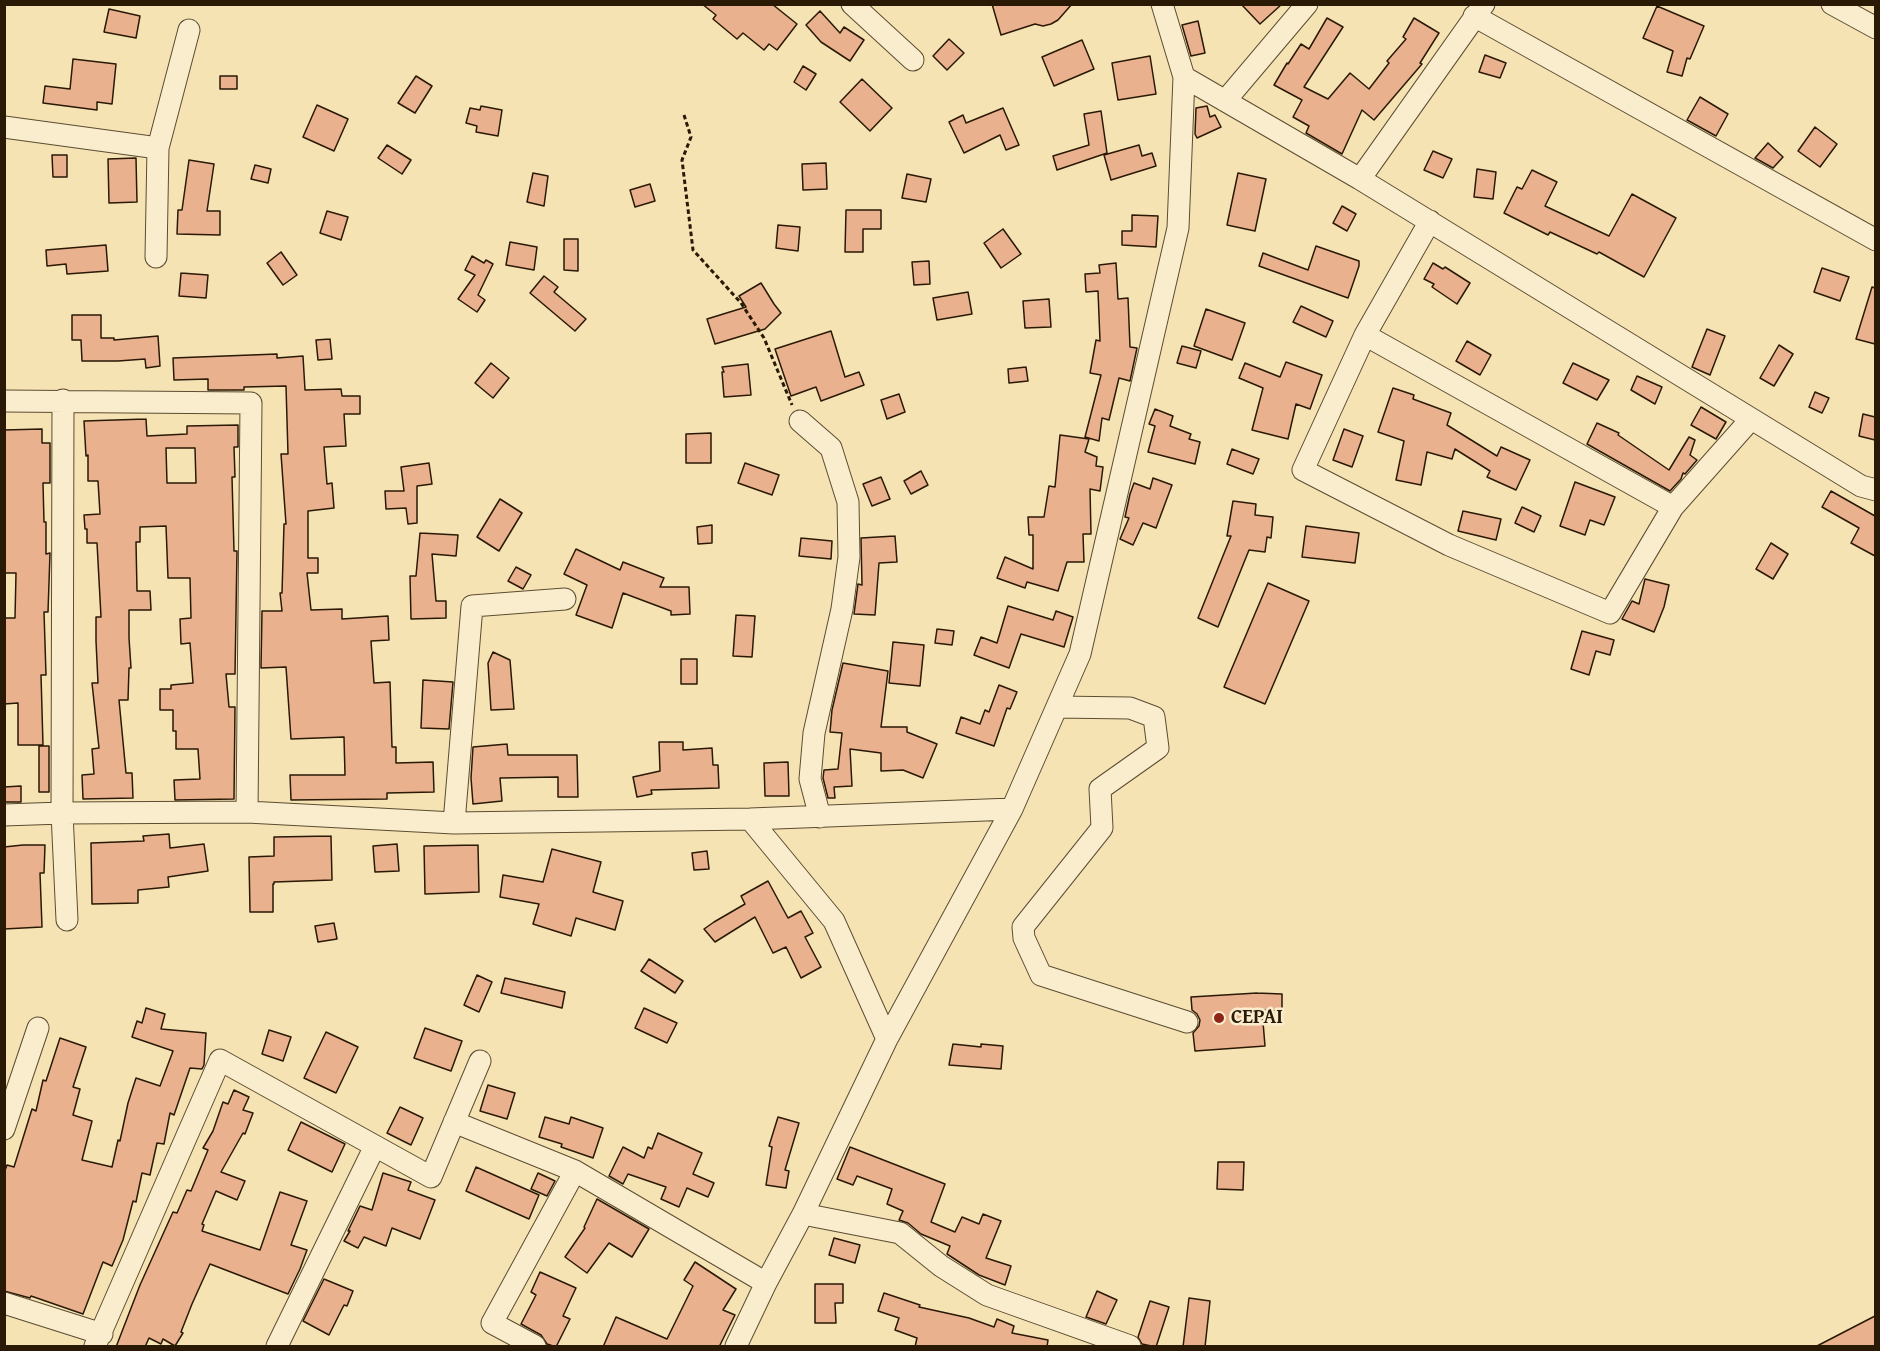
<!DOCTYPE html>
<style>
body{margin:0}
#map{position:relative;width:1880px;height:1351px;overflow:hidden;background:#f6e3b4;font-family:"Gentium Book Plus",serif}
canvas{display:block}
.frame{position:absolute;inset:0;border:6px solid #291905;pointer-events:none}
</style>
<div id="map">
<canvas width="1880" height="1351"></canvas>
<div class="frame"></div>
</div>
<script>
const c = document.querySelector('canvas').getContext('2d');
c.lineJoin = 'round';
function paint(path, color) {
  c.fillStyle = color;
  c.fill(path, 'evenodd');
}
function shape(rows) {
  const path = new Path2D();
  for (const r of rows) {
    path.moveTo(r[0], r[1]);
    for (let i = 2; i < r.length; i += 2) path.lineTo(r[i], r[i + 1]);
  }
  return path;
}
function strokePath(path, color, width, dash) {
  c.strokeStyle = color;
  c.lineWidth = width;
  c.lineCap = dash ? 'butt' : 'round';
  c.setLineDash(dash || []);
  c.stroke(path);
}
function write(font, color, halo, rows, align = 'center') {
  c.font = font + ' "Gentium Book Plus",serif';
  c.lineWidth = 5;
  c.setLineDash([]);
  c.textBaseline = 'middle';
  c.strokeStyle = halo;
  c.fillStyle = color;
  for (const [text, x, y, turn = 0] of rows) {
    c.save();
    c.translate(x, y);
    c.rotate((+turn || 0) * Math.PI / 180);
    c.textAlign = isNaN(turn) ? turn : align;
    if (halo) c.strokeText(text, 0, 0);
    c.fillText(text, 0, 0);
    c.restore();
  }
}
const building = shape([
 [702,4,772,4,797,24,777,50,769,44,764,50,743,33,737,39,713,19,716,15,702,4],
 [992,4,1072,4,1058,20,1051,24,1043,26,1035,24,1001,35,992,4],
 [1241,4,1282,4,1260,24,1241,4],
 [1657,6,1704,26,1690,59,1687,58,1682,76,1667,72,1673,51,1643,38,1657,6],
 [109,9,140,16,136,38,104,32,109,9],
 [820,11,840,33,844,27,864,40,850,61,821,42,806,25,820,11],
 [1327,18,1343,27,1304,87,1328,99,1350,73,1369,89,1389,63,1387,61,1406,39,1403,37,1414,18,1439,33,1420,63,1422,64,1374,120,1362,110,1342,154,1306,133,1309,126,1293,117,1302,100,1274,85,1287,63,1288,64,1301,44,1309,49,1327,18],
 [1198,21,1205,53,1191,56,1182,25,1198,21],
 [949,39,964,53,947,70,933,56,949,39],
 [1082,40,1094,69,1054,86,1042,57,1082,40],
 [1485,55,1506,63,1500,78,1479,72,1485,55],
 [1150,56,1156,94,1118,100,1112,63,1150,56],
 [73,59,116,64,112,104,97,102,97,110,43,103,45,86,70,89,73,59],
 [803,66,816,74,806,90,794,82,803,66],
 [220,76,237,76,237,89,220,89,220,76],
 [416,76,432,86,415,113,398,103,416,76],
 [862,79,892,108,870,131,840,102,862,79],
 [1700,97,1728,114,1716,136,1687,120,1700,97],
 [317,105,348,119,334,151,303,137,317,105],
 [481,106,502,110,498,136,476,132,477,126,466,123,470,108,480,110,481,106],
 [1207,106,1210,117,1215,115,1221,127,1197,138,1195,134,1196,108,1207,106],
 [1003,108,1019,145,1006,150,1000,135,964,153,949,122,963,115,966,123,1003,108],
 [1101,111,1107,153,1057,170,1053,156,1089,145,1084,114,1101,111],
 [1815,127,1837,144,1820,167,1798,151,1815,127],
 [1768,143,1783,157,1773,168,1755,158,1768,143],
 [387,145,411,160,402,174,378,158,387,145],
 [1139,145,1142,156,1152,153,1156,166,1111,180,1104,155,1139,145],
 [1433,151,1452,159,1443,178,1424,170,1433,151],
 [52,155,67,155,67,177,53,177,52,155],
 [136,158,137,202,109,203,108,159,136,158],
 [189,160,214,164,207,211,220,211,220,235,177,234,178,210,182,210,189,160],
 [826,163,827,189,803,190,802,164,826,163],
 [255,165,271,169,268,183,251,179,255,165],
 [1477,169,1496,172,1493,199,1474,197,1477,169],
 [1532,170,1557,182,1545,206,1609,236,1632,194,1676,218,1644,277,1599,252,1597,254,1550,232,1548,235,1504,213,1517,187,1522,189,1532,170],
 [533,173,548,176,544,206,527,202,533,173],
 [1238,173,1266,179,1255,231,1227,225,1238,173],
 [907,174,931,179,926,202,902,198,907,174],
 [650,184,655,201,635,207,630,190,650,184],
 [1342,206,1356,214,1347,231,1333,223,1342,206],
 [846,210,881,210,881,229,863,229,863,252,845,252,846,210],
 [327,211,348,217,341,240,320,233,327,211],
 [1132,215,1158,216,1156,247,1122,245,1122,231,1132,231,1132,215],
 [778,225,800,227,798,251,776,248,778,225],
 [1003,229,1021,254,1001,268,984,243,1003,229],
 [564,239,578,239,578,271,564,270,564,239],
 [510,242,537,247,534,270,506,265,510,242],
 [106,245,108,271,67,274,66,264,47,266,46,250,106,245],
 [1316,246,1359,261,1359,266,1348,298,1259,266,1263,253,1308,270,1316,246],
 [281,252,297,275,283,285,267,263,281,252],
 [472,256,484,263,486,260,493,264,478,295,485,300,477,312,458,299,475,275,465,270,472,256],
 [929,261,930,284,914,285,912,262,929,261],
 [1116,263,1118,299,1128,298,1130,347,1137,348,1130,381,1119,378,1109,420,1102,418,1099,441,1085,437,1101,375,1090,373,1096,340,1100,341,1098,291,1086,292,1085,274,1100,273,1099,265,1116,263],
 [1433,263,1443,269,1445,267,1470,283,1457,304,1432,287,1434,284,1424,279,1433,263],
 [1822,268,1849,277,1840,301,1814,292,1822,268],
 [181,273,208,275,206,298,179,296,181,273],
 [544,276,558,287,554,292,586,319,575,331,530,293,544,276],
 [761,283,774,304,781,313,765,329,715,344,707,319,746,307,739,296,761,283],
 [1872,287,1875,288,1875,344,1856,339,1872,287],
 [968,292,972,314,937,320,933,298,968,292],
 [1049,299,1051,327,1025,328,1023,301,1049,299],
 [1301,306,1333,321,1326,337,1293,322,1301,306],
 [1206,309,1245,323,1232,360,1194,346,1206,309],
 [72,315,101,315,101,338,114,338,114,340,158,336,160,366,146,368,145,359,118,361,82,361,81,340,72,340,72,315],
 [1707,329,1725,336,1710,375,1692,367,1707,329],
 [831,331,845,377,859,372,864,385,821,401,816,387,791,396,775,349,831,331],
 [330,339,332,359,318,360,316,340,330,339],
 [1467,341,1491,355,1480,375,1456,361,1467,341],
 [1779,345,1793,354,1774,386,1760,378,1779,345],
 [1182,346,1201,351,1196,368,1177,363,1182,346],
 [277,354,277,358,303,356,305,390,341,389,342,396,360,396,360,414,344,414,346,446,324,447,327,484,332,483,334,508,308,511,308,558,318,558,318,573,307,573,311,610,342,609,342,619,388,616,389,640,371,641,374,683,390,682,392,747,396,747,396,763,433,762,434,792,387,793,387,799,291,800,290,775,345,775,344,737,291,739,286,667,261,668,262,611,282,611,280,593,282,593,284,524,286,524,281,454,288,454,286,386,244,387,244,390,208,390,208,379,174,380,173,358,277,354],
 [1286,362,1322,375,1310,409,1296,404,1288,439,1252,430,1263,388,1239,378,1245,363,1280,377,1286,362],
 [491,363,509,378,493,398,475,383,491,363],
 [1573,363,1609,380,1597,400,1563,383,1573,363],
 [748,364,751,395,724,397,722,372,724,372,722,367,748,364],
 [1026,367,1028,381,1009,383,1008,369,1026,367],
 [1637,376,1662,387,1655,404,1631,390,1637,376],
 [1393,388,1414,395,1413,399,1451,413,1447,425,1497,456,1501,447,1530,460,1516,490,1487,477,1490,471,1455,449,1452,459,1427,452,1421,485,1396,480,1404,441,1378,432,1393,388],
 [1815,392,1829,398,1822,413,1809,407,1815,392],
 [899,394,905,412,887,419,881,400,899,394],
 [1701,407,1726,422,1716,439,1691,425,1701,407],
 [1155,409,1173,416,1170,426,1191,434,1189,439,1200,442,1195,464,1148,452,1155,426,1149,424,1155,409],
 [1863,414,1875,417,1875,440,1859,436,1863,414],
 [146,419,147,436,187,434,187,426,238,425,238,447,234,447,235,477,232,477,234,551,237,551,235,674,226,674,229,707,235,707,234,799,175,800,174,780,200,779,198,749,176,749,176,731,173,731,173,710,160,710,160,689,171,689,171,685,193,683,190,643,181,644,180,619,191,618,190,578,168,578,166,526,140,527,140,542,136,542,137,591,150,591,151,610,129,610,129,638,131,668,129,668,128,700,119,700,126,773,132,773,133,798,83,799,82,775,94,774,92,749,99,748,92,683,98,683,96,641,96,617,101,617,97,543,87,543,87,529,85,529,84,515,100,514,98,481,88,481,88,455,86,456,84,421,146,419],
 [166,448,195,448,196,483,167,483,166,448],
 [1597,423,1619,433,1618,435,1669,470,1689,437,1695,440,1690,455,1697,460,1685,474,1683,473,1681,479,1670,491,1587,444,1597,423],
 [42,429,42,443,50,443,50,483,43,483,44,522,46,522,46,554,50,553,48,612,44,612,46,675,41,675,43,745,18,745,18,703,4,704,5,618,15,618,16,573,4,573,4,430,42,429],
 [1344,429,1363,436,1352,467,1333,460,1344,429],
 [711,433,711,463,686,463,686,434,711,433],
 [1060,435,1089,439,1085,452,1097,457,1096,466,1103,467,1100,491,1090,489,1091,534,1083,534,1084,562,1067,562,1058,591,1027,582,1025,588,997,578,1005,557,1033,569,1033,535,1029,535,1028,517,1044,517,1049,486,1055,487,1060,435],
 [1232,449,1259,459,1253,474,1227,464,1232,449],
 [429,463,432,484,417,486,417,523,408,524,406,508,386,509,385,491,404,491,401,467,429,463],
 [745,463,779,475,772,495,738,483,745,463],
 [921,471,928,485,911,494,904,481,921,471],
 [881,477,890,499,872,506,863,484,881,477],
 [1153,478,1172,485,1156,528,1143,523,1133,545,1120,539,1129,518,1125,517,1130,494,1134,483,1150,489,1153,478],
 [1575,482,1615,497,1604,525,1590,520,1585,535,1560,526,1575,482],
 [1831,491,1875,516,1875,556,1851,543,1859,528,1822,507,1831,491],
 [500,499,522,513,499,551,477,537,500,499],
 [1233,501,1256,504,1255,515,1273,517,1271,538,1267,537,1265,552,1249,550,1218,627,1198,618,1231,536,1227,536,1233,501],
 [1522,507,1541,516,1534,532,1515,523,1522,507],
 [1463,511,1501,519,1496,540,1458,531,1463,511],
 [712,525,712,543,698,544,697,527,712,525],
 [1306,526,1359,533,1355,563,1302,557,1306,526],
 [420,533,458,535,456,556,432,554,436,601,446,601,446,618,411,619,410,576,416,576,420,533],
 [895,536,897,562,879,563,875,615,854,614,858,584,862,585,861,538,895,536],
 [801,538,832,541,831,559,799,556,801,538],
 [1771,543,1788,554,1773,579,1756,569,1771,543],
 [576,549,620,570,623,562,664,578,660,587,689,587,690,614,671,615,671,611,623,593,612,628,576,615,587,585,564,574,576,549],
 [516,567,531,575,523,589,508,581,516,567],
 [1645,579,1669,585,1664,607,1654,632,1622,619,1632,601,1639,604,1645,579],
 [1268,583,1309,601,1265,704,1224,687,1268,583],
 [1008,606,1053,620,1056,611,1073,617,1064,647,1021,634,1009,668,974,655,981,637,997,643,1008,606],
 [736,615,755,616,752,657,733,656,736,615],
 [937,629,954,631,952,645,935,643,937,629],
 [1582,631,1614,640,1610,655,1596,651,1589,675,1571,669,1582,631],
 [893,642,924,645,920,686,889,683,893,642],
 [493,652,510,660,514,709,491,710,488,663,493,652],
 [681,659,697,659,697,684,681,684,681,659],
 [843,663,888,671,881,727,907,727,907,732,937,744,923,778,903,770,881,771,881,753,850,749,852,786,834,787,835,798,828,798,823,778,824,770,838,769,842,733,830,732,832,710,843,663],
 [423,680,453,682,449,729,421,728,423,680],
 [999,685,1017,692,1010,709,1007,708,994,746,956,733,961,717,980,724,985,710,989,712,999,685],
 [659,742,683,742,683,750,712,748,713,765,718,765,719,788,651,790,652,794,637,797,633,777,660,771,659,742],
 [507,744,508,755,577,755,578,797,558,797,558,777,500,778,502,801,473,804,471,778,473,747,507,744],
 [39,746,49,746,49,792,39,792,39,746],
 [788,762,789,796,765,796,764,763,788,762],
 [21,786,21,802,4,802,4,787,21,786],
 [169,834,170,848,204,844,208,871,168,877,169,887,138,890,138,903,92,904,91,843,144,841,143,836,169,834],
 [331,836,332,880,274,882,274,884,273,884,273,912,250,912,249,857,274,856,274,837,331,836],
 [397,844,399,871,375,872,373,846,397,844],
 [23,845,45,845,44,873,40,873,42,927,4,929,4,847,23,845],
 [478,845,479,892,425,894,424,846,478,845],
 [552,849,601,862,593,892,623,901,615,930,576,918,571,936,533,924,539,904,500,897,503,875,543,882,552,849],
 [707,851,709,869,694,870,692,853,707,851],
 [768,881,788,918,801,911,813,933,805,937,821,967,801,978,786,947,773,953,755,917,715,942,704,929,714,922,745,904,741,896,768,881],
 [334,923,337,939,318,942,315,926,334,923],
 [649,959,683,981,675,993,641,971,649,959],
 [477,975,492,982,479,1012,464,1005,477,975],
 [505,978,565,992,562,1008,501,993,505,978],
 [1257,993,1282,994,1282,1011,1262,1010,1265,1046,1195,1051,1193,1033,1199,1026,1200,1020,1197,1014,1192,1010,1191,997,1257,993],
 [146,1008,165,1014,161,1029,206,1033,204,1065,202,1069,190,1068,174,1115,170,1113,164,1144,157,1143,150,1175,142,1173,136,1202,133,1201,123,1240,112,1266,103,1262,83,1314,31,1296,30,1298,4,1291,4,1173,7,1165,14,1167,32,1109,36,1111,43,1080,46,1081,60,1038,86,1047,73,1087,80,1089,73,1115,92,1121,82,1160,112,1167,118,1140,120,1141,128,1103,136,1078,160,1086,173,1051,132,1037,137,1021,142,1023,146,1008],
 [644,1008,677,1023,667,1043,635,1028,644,1008],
 [425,1028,462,1041,451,1071,414,1058,425,1028],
 [269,1030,291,1037,283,1061,262,1054,269,1030],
 [326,1032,358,1047,336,1093,304,1078,326,1032],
 [953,1044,981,1047,981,1044,1003,1046,1001,1069,949,1065,953,1044],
 [488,1085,515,1093,507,1119,480,1111,488,1085],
 [234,1090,249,1097,243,1110,253,1113,245,1134,243,1133,221,1172,245,1181,237,1200,216,1191,202,1224,204,1225,202,1231,260,1250,280,1192,307,1201,291,1245,307,1250,300,1269,288,1294,210,1264,192,1304,181,1332,183,1333,175,1346,163,1339,161,1344,149,1338,145,1347,116,1347,140,1285,173,1212,177,1213,187,1190,191,1191,208,1150,203,1148,213,1131,223,1102,228,1104,234,1090],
 [400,1107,423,1118,411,1145,387,1133,400,1107],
 [545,1117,569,1124,571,1117,603,1128,593,1158,561,1147,562,1144,539,1137,545,1117],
 [778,1117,799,1123,785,1170,789,1171,786,1188,766,1185,772,1147,769,1146,778,1117],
 [301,1122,345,1144,332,1172,288,1150,301,1122],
 [658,1133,702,1153,693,1174,714,1183,708,1197,687,1188,679,1207,661,1199,666,1187,628,1174,623,1184,609,1176,623,1147,644,1158,648,1147,652,1149,658,1133],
 [850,1147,945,1184,931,1222,955,1232,962,1217,979,1224,983,1214,1001,1221,986,1258,1011,1266,1005,1285,979,1275,947,1254,950,1246,921,1234,908,1223,899,1220,903,1211,887,1204,892,1189,857,1176,853,1185,837,1179,850,1147],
 [1218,1162,1244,1162,1243,1190,1217,1189,1218,1162],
 [476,1167,539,1195,529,1219,466,1191,476,1167],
 [383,1173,411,1182,408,1190,435,1200,420,1239,392,1228,386,1246,364,1237,358,1248,344,1241,350,1231,348,1231,360,1206,372,1210,383,1173],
 [538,1173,555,1181,547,1196,531,1189,538,1173],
 [597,1199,649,1229,632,1257,609,1243,587,1273,565,1257,585,1228,584,1227,597,1199],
 [834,1238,860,1245,855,1263,829,1255,834,1238],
 [695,1262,736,1289,723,1310,735,1315,719,1347,603,1347,616,1317,667,1339,693,1286,684,1280,695,1262],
 [540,1272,576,1288,563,1316,570,1319,556,1347,547,1344,541,1335,521,1324,536,1295,531,1292,540,1272],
 [324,1279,353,1291,347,1306,344,1305,329,1335,303,1321,324,1279],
 [815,1284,843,1284,843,1303,835,1303,836,1323,815,1323,815,1284],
 [1097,1291,1117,1300,1106,1324,1086,1317,1097,1291],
 [884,1293,920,1305,919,1307,969,1318,994,1327,997,1319,1014,1326,1012,1333,1048,1340,1047,1347,915,1347,917,1338,895,1330,899,1318,878,1311,884,1293],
 [1189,1298,1210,1301,1205,1347,1183,1347,1189,1298],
 [1150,1301,1169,1307,1156,1347,1142,1344,1138,1337,1150,1301],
 [1875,1316,1875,1347,1815,1347,1875,1316]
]);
paint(building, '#eab18e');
strokePath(building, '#291905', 1.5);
const minor = shape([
 [852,4,913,60],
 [1832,4,1876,28],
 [1474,16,1876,240],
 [1184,77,1360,179,1861,486,1876,490],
 [1225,101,1307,4],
 [4,127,158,148,189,30],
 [1360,179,1484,4],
 [1430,221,1365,335,1303,470,1449,545,1610,613,1673,507,1751,419],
 [156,257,158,148],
 [1365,335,1673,507],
 [63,400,62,813,67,920],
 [4,401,251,403,247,812],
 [800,421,831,448,848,502,849,557,842,609,814,733,810,779,820,817],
 [1057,707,1130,708,1154,717,1158,748,1100,789,1102,828,1023,927,1024,938,1041,975,1187,1022],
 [4,815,62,813,247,812,454,823,750,819,1012,809],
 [750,819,834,921,887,1039],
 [454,823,472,606,565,599],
 [454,1122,575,1171,766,1283],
 [4,1129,38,1028],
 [803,1214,900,1233,941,1266,987,1295,1130,1346],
 [4,1303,102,1334],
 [95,1346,220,1060,431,1177,480,1061],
 [277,1346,375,1146],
 [535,1346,492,1323,575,1171],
 [736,1346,766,1283,803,1214,887,1039,1012,809,1080,654,1178,228,1184,77,1162,4]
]);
strokePath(minor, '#5c4c31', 23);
strokePath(shape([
 [684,115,691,137,682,160,693,250,741,303,764,338,792,405]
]), '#291905', 3, [4.5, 3]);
strokePath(minor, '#f9edce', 21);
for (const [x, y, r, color] of [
 [1219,1018,6,"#8f2418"]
]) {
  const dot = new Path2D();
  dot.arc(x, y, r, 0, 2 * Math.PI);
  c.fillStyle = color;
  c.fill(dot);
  strokePath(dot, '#f9edce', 2);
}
write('bold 20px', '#291905', '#f9edce', [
 ["CEPAI",1231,1018]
], 'left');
</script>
